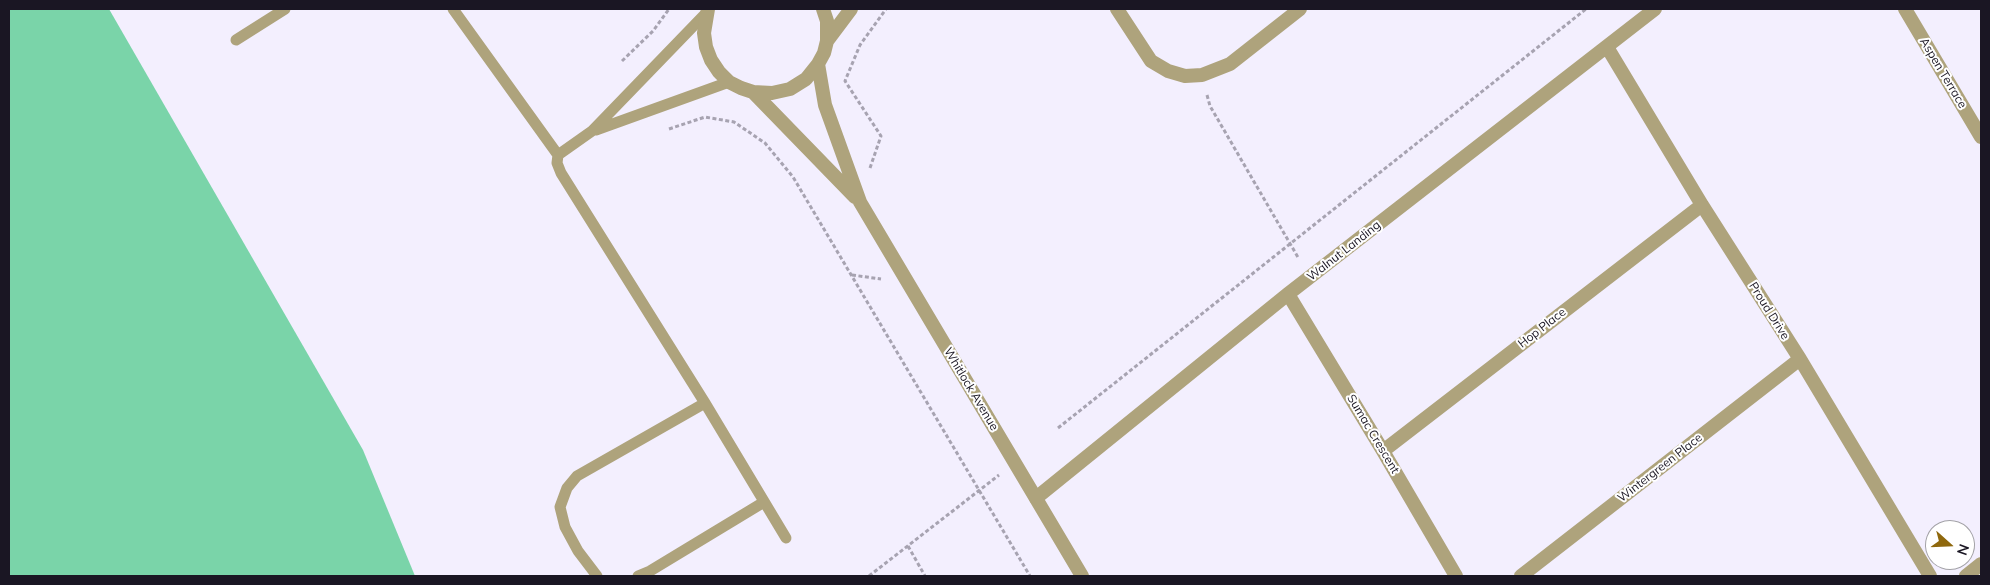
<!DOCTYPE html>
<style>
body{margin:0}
#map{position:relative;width:1990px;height:585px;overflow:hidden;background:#f3effe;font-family:Mulish,sans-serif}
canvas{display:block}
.frame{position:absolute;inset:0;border:10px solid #1a1623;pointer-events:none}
.north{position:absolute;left:1925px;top:520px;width:50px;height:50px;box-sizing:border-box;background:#fff;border:1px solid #a3a2a7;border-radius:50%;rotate:110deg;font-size:14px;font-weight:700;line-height:20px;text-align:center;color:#1a1623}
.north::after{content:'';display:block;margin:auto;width:18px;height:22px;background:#8f680d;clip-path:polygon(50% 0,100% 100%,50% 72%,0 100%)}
</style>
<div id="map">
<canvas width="1990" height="585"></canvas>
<div class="frame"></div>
<div class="north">N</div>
</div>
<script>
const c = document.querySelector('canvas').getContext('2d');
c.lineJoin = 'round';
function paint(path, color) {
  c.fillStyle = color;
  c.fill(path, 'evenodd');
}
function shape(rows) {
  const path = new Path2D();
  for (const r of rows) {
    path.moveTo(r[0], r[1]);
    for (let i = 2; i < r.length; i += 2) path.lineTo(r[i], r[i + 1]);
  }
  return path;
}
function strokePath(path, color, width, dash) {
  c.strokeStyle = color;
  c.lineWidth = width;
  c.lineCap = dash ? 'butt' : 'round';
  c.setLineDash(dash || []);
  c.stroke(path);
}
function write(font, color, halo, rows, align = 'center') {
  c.font = font + ' Mulish,sans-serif';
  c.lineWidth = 4;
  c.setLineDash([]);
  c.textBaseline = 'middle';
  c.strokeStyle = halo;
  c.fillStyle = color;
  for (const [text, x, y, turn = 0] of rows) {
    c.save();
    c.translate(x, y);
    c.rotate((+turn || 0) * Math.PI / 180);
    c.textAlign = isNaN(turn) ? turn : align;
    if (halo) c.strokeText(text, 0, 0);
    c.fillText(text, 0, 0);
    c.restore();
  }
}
paint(shape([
 [9,9,109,9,363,450,415,576,9,576]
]), '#7ad4a9');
strokePath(shape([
 [622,61,653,31,669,9],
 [1207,95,1210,106,1299,259],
 [669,129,705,117,734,122,765,143,793,177,1030,576],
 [870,168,881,136,845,81,860,45,886,9],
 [852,275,881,279],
 [1058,428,1586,9],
 [908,546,925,576],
 [869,576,999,475]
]), '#a7a3b1', 3, [4, 2.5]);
strokePath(shape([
 [453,9,558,155],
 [708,11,592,131,558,155,557,163,561,173,705,403,786,538],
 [236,40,285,9],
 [596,130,729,82],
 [597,576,578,551,565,527,560,507,567,488,577,476,705,403],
 [638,576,650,571,764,502]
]), '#aea37c', 11);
strokePath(shape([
 [1117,9,1151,61,1168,71,1185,76,1202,75,1230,64,1300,9],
 [1905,9,1981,137],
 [1607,47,1702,205,1800,359,1930,576],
 [1288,294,1383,451,1456,576],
 [1383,451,1702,205],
 [1036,498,1288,294,1655,9],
 [1521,576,1800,359],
 [1966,576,1981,564]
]), '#aea37c', 14);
strokePath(shape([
 [708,9,704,33,706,47,711,60,719,72,729,82,741,88,753,92,772,93,790,89,806,79,818,64,824,53,827,41,827,21,823,9],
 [827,41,851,9],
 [818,64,825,105,860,202,1082,576],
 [753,92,855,197]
]), '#aea37c', 14);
write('12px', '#1a1623', '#fff', [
 ["Aspen Terrace",1943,73,59],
 ["Walnut Landing",1344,251,-38],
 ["Proud Drive",1769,311,58],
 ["Hop Place",1542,328,-38],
 ["Whitlock Avenue",971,389,59],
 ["Sumac Crescent",1373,434,59],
 ["Wintergreen Place",1660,468,-38]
]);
</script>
